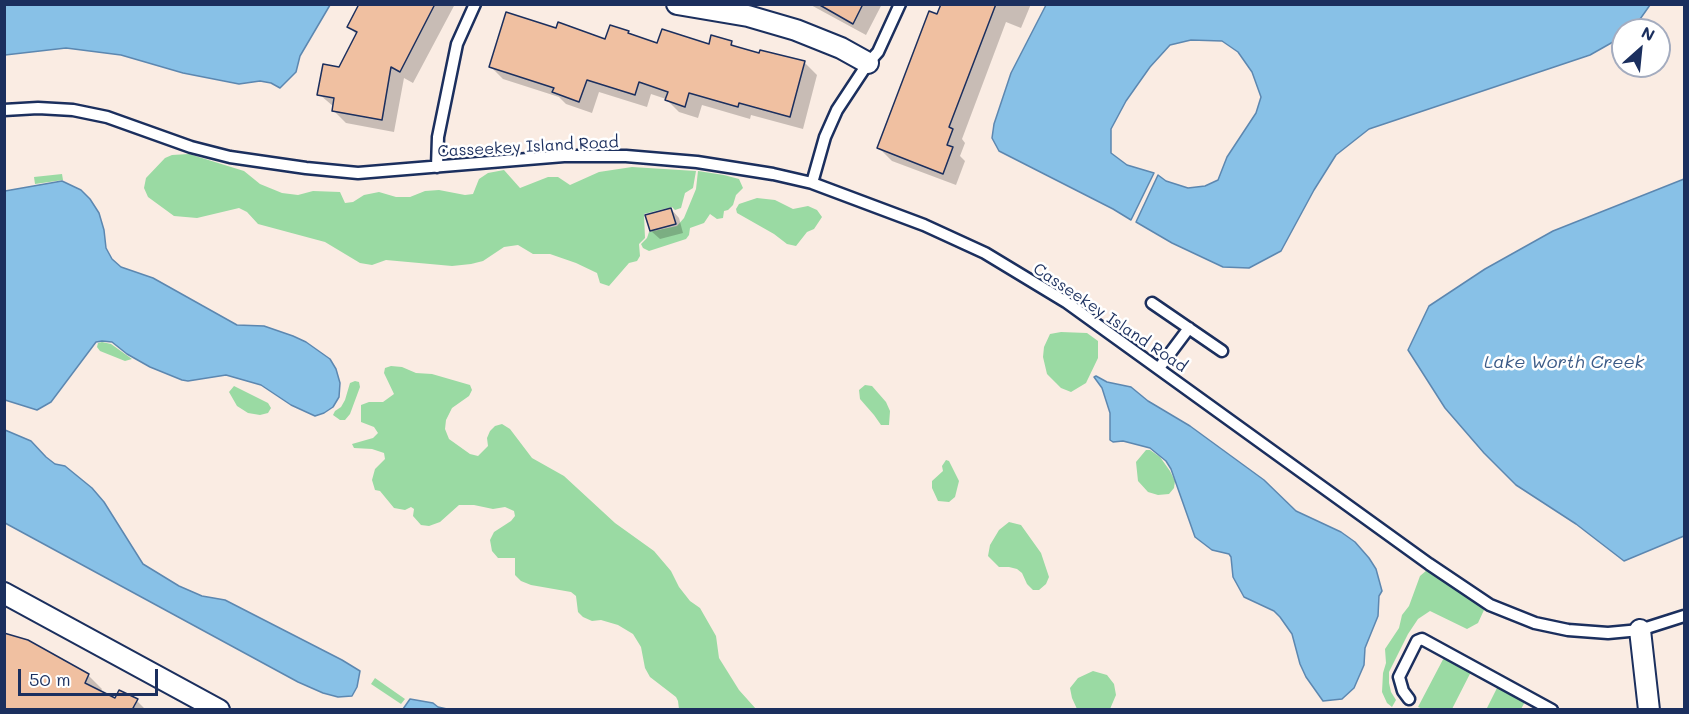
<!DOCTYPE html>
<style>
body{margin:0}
#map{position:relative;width:1689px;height:714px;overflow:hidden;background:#faece3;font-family:Mali,sans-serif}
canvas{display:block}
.frame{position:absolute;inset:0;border:6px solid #1b2f5e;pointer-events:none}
.north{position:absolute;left:1611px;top:18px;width:60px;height:60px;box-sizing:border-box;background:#fff;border:2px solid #a4acbf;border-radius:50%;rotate:27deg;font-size:16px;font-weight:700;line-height:24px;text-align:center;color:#1b2f5e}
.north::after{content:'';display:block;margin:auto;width:21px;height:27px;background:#1b2f5e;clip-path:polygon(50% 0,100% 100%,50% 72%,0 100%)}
.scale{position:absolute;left:18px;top:669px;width:140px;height:27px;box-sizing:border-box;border:3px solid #1b2f5e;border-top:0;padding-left:8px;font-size:18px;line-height:21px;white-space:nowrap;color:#1b2f5e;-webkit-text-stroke:4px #fff;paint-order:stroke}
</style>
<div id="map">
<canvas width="1689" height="714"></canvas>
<div class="frame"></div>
<div class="north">N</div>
<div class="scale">50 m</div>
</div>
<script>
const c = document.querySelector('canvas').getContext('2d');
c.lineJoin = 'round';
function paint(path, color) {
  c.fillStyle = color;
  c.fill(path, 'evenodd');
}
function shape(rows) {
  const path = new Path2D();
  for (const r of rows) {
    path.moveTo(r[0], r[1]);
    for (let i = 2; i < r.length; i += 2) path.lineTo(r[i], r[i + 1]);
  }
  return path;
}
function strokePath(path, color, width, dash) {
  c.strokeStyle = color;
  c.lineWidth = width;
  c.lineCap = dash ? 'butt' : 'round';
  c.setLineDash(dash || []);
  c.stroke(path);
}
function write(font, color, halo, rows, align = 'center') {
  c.font = font + ' Mali,sans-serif';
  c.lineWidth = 5;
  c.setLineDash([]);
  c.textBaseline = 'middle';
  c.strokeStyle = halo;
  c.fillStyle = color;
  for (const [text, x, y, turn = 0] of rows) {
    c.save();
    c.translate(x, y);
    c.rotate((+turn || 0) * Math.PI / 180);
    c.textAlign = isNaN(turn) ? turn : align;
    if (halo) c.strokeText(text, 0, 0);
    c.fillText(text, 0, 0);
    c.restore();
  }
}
paint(shape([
 [189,154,244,171,260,184,282,193,298,195,313,191,340,192,345,203,353,202,364,195,379,192,396,197,410,197,425,191,439,190,465,195,473,194,479,179,488,173,504,170,520,188,548,177,558,177,570,185,599,172,632,167,696,171,693,188,685,193,681,208,675,210,672,207,644,214,645,238,639,244,640,256,637,261,629,263,609,286,600,283,597,273,576,263,550,254,533,254,518,245,504,247,483,261,471,264,452,266,386,260,372,265,360,263,325,242,258,224,247,212,239,208,197,218,174,216,148,197,144,188,146,178,165,158,172,155],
 [698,171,724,175,739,179,743,188,736,195,733,205,728,210,724,211,723,218,717,219,710,214,704,223,690,228,689,235,686,239,649,251,643,248,641,244,647,238,649,232,677,226,684,218,696,189],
 [62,174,63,180,35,184,34,177],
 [757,198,775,200,793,209,808,206,817,210,822,217,814,229,807,232,796,246,787,244,774,234,737,213,736,209,739,204],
 [1061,332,1087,333,1098,341,1098,358,1086,383,1071,392,1061,388,1047,374,1043,357,1044,347,1050,334],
 [102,342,111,344,132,359,125,361,100,351,97,347,98,343],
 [391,366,402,367,416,373,432,374,470,385,472,390,469,396,452,408,446,420,445,429,449,439,470,454,478,456,488,446,487,438,490,431,495,426,502,424,510,429,532,458,564,476,615,523,654,551,671,571,679,587,690,601,700,608,716,636,719,658,739,690,756,709,679,709,678,701,676,697,650,677,645,668,641,647,633,634,618,625,601,620,592,621,583,617,578,612,576,596,571,592,531,585,521,581,515,575,515,558,498,558,492,551,490,540,494,532,511,521,515,516,514,511,505,507,493,509,474,505,459,505,440,522,429,526,421,525,413,516,414,509,411,507,405,510,394,508,380,491,375,490,372,480,375,469,385,459,384,453,372,449,354,448,352,444,373,438,378,433,374,427,361,422,361,405,369,402,383,402,394,394,384,373,385,368],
 [355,381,359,382,360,387,350,414,345,420,340,420,333,415,335,411,341,407,345,400,350,383],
 [865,385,872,386,886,402,890,411,889,425,881,425,874,415,860,399,859,390],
 [234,386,268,403,271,408,268,413,260,415,248,413,237,406,229,392],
 [1146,450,1150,450,1160,457,1170,471,1175,481,1174,488,1169,494,1158,495,1148,492,1138,481,1136,462],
 [946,460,949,461,959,481,955,497,949,502,938,501,932,488,932,481,943,471,942,466],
 [1009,522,1021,525,1041,553,1049,577,1046,584,1039,590,1033,590,1027,584,1022,573,1017,569,1009,567,999,567,988,556,990,545,999,530],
 [1427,570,1478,603,1484,610,1478,623,1467,629,1430,611,1418,619,1408,634,1389,672,1389,683,1391,692,1396,700,1392,707,1387,703,1382,692,1383,673,1386,663,1385,649,1399,628,1402,615,1409,606,1420,576],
 [1449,648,1476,662,1452,709,1423,709,1418,707],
 [1093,671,1107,675,1114,684,1116,695,1110,709,1077,709,1072,698,1070,688,1078,678],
 [1503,676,1531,691,1521,709,1486,710],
 [375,678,405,699,401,704,371,684]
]), '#9adaa3');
const water = shape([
 [4,5,5,4,330,5,300,56,296,72,280,88,271,83,260,81,239,84,183,73,121,55,66,48,5,55,4,5],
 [1046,5,1046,4,1650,5,1638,22,1628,30,1623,30,1623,35,1620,38,1590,55,1369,129,1336,155,1314,190,1281,251,1249,268,1223,267,1172,243,1136,222,1158,175,1166,181,1188,188,1205,186,1218,180,1227,157,1256,113,1261,97,1252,72,1238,52,1222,41,1191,40,1170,45,1150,67,1126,101,1111,129,1111,153,1127,165,1154,173,1131,220,1113,209,999,151,992,138,994,124,1011,73,1046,5],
 [1684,179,1684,536,1624,561,1576,524,1516,485,1484,453,1445,408,1408,350,1429,306,1485,269,1553,231,1684,179],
 [62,181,81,190,90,199,99,213,104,230,106,248,112,259,121,267,153,278,237,325,264,326,293,336,306,342,330,359,336,369,340,383,339,397,333,407,324,413,315,416,291,405,261,385,226,375,188,381,182,380,150,367,127,354,112,342,102,341,96,342,51,402,37,410,5,400,5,191,62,181],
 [1096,376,1107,382,1131,387,1148,401,1190,426,1264,480,1296,511,1341,532,1355,542,1369,558,1376,569,1382,591,1379,596,1378,616,1365,648,1364,665,1354,688,1342,699,1323,701,1306,677,1300,664,1292,634,1280,617,1274,611,1244,597,1233,577,1231,557,1229,554,1212,550,1195,537,1171,469,1166,461,1150,448,1123,441,1113,442,1110,440,1110,413,1102,388,1094,377,1096,376],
 [5,430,31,441,46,457,55,464,65,466,92,488,104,502,143,564,179,586,202,596,225,600,342,660,360,671,357,687,352,696,338,697,323,693,298,682,5,523,5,430],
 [410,699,433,703,438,707,447,709,403,709,410,699]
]);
paint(water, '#88c1e7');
strokePath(water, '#5c87b0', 1.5);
paint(shape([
 [371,4,455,4,413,83,404,78,394,132,346,123,333,110,334,107,319,94,339,68,357,35,349,27],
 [809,4,882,4,866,35],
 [942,4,1031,4,1021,28,1006,22,962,139,965,143,960,156,965,161,956,185,892,161,879,148],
 [557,30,606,41,628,32,632,36,658,45,710,46,731,43,736,48,760,55,804,62,817,75,803,129,751,115,750,119,702,105,698,118,679,112,666,99,651,94,647,107,599,92,592,113,566,104,559,97,503,79,490,66],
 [671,209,679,218,683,233,660,239,651,231,647,216],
 [88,675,102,689,100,692,115,700,137,701,146,710,4,710]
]), '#0003');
const building = shape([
 [359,4,435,4,400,72,391,67,382,120,332,111,334,98,317,95,323,64,339,67,357,32,347,27,359,4],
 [818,4,863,4,853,24,818,4],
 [941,4,996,4,949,127,953,129,947,145,953,147,943,174,877,148,929,11,937,14,941,4],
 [506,12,556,28,558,22,605,39,610,25,629,31,628,33,657,43,662,29,709,44,711,35,732,41,731,45,759,53,760,50,805,61,790,117,739,103,738,107,689,93,685,107,665,100,668,92,639,82,635,95,587,80,579,102,552,92,554,88,489,67,506,12],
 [671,208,676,224,650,231,645,215,671,208],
 [4,633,28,640,89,674,85,683,115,698,119,690,138,699,133,708,137,710,4,710,4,633]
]);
paint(building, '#f0c0a1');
strokePath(building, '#1b2f5e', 1.5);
const lane = shape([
 [4,110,38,108,73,110,107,117,191,147,230,157,306,168,358,173,564,156,626,156,697,162,773,174,812,183,924,225,985,253,1066,302,1429,564,1490,605,1535,623,1568,630,1608,633,1640,630,1684,616],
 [437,167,438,137,457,44,475,4],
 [812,183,825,137,837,110,868,63,878,52,900,4],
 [1152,303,1222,351],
 [1159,368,1189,328],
 [1409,699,1403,691,1399,677,1417,641,1422,639,1552,710]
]);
const street = shape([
 [677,4,748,16,796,30,841,48,868,63],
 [4,593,219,710],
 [1640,630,1649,710]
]);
strokePath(lane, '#1b2f5e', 15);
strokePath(street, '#1b2f5e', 24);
strokePath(lane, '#fff', 10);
strokePath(street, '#fff', 20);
write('16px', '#1b2f5e', '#fff', [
 ["Casseekey Island Road",528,147,-3],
 ["Casseekey Island Road",1110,318,34]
]);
write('italic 18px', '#3c5b87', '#fff', [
 ["Lake Worth Creek",1564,362]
]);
</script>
